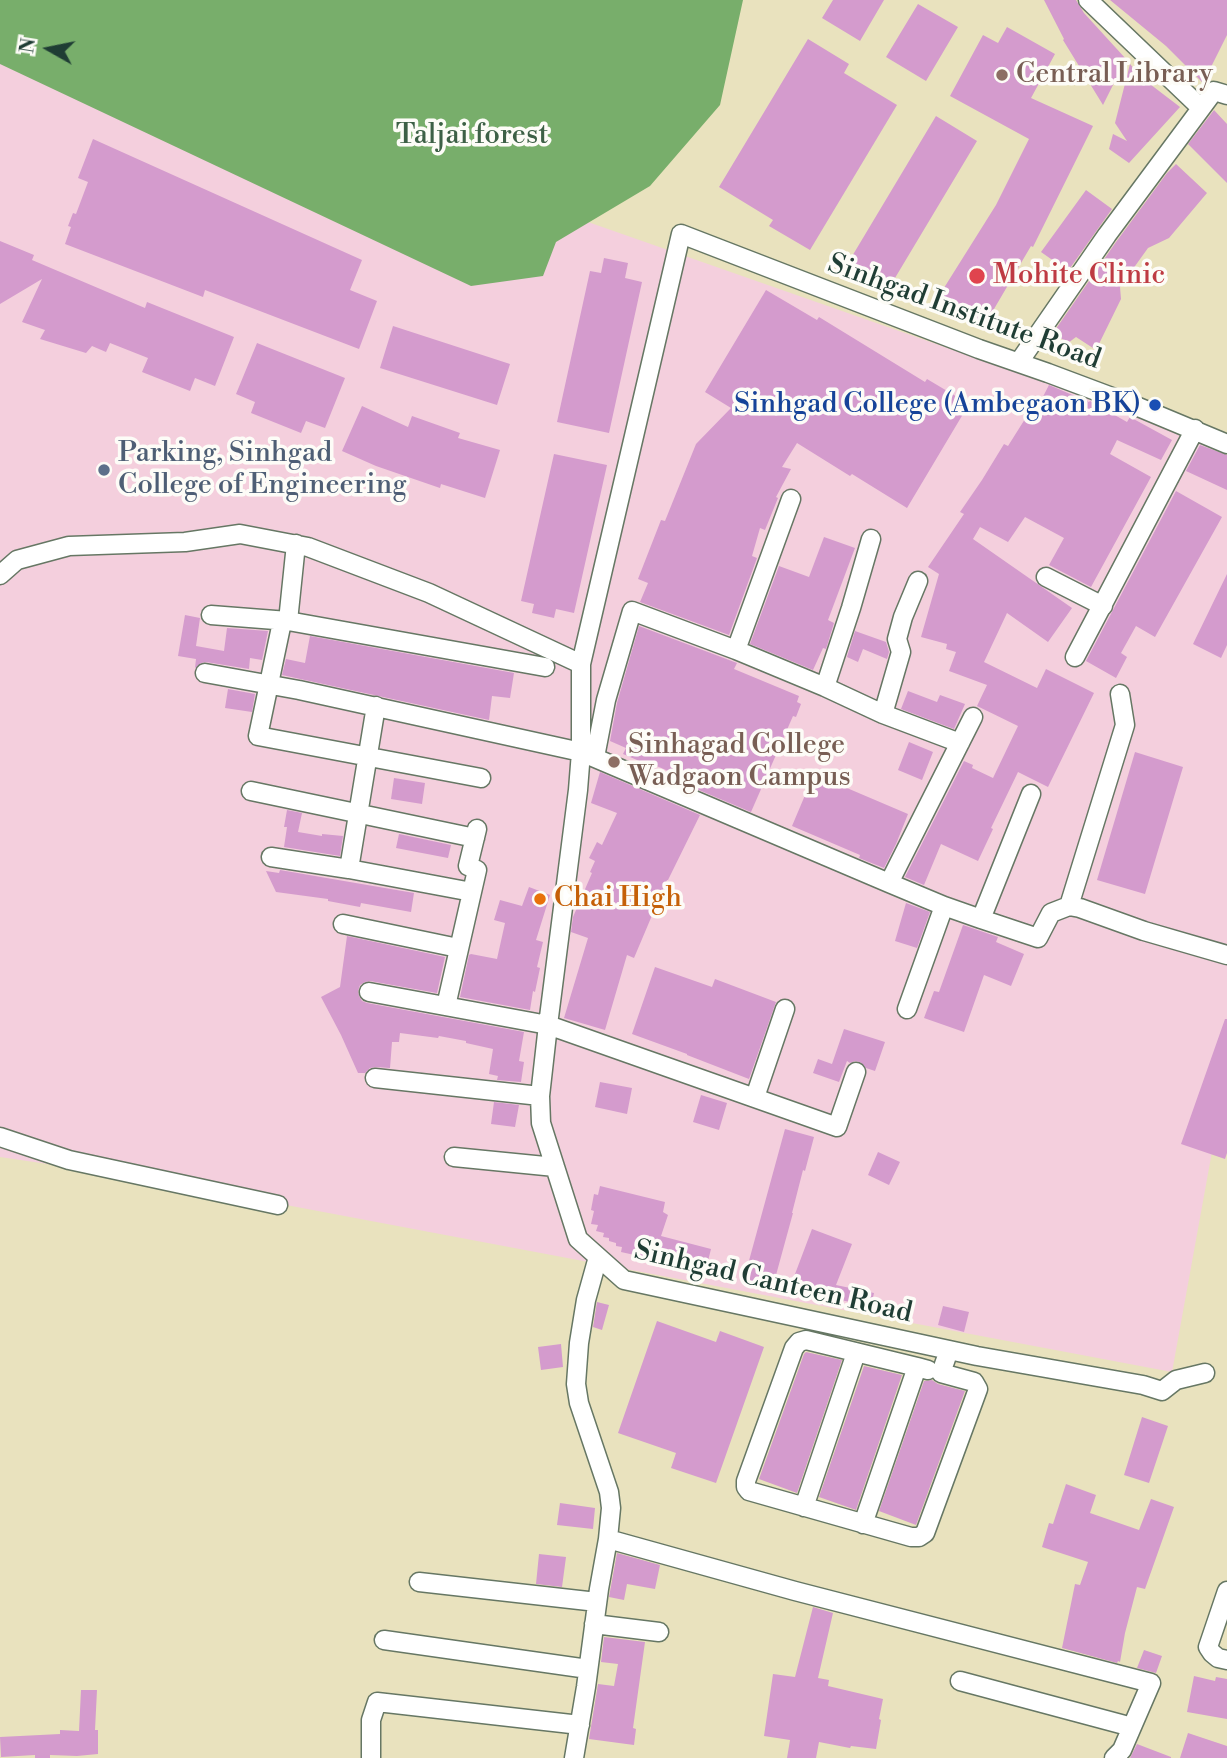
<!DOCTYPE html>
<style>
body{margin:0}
#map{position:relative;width:1227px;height:1758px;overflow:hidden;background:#e9e2be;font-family:"Libre Bodoni",serif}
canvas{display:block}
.north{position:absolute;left:14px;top:14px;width:70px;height:70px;-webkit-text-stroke:5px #fdfcf7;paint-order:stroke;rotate:279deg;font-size:19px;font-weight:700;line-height:28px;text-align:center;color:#1f3d34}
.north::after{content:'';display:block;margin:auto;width:24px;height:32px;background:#1f3d34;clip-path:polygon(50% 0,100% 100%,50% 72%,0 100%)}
</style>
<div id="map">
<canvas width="1227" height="1758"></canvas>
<div class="north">N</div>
</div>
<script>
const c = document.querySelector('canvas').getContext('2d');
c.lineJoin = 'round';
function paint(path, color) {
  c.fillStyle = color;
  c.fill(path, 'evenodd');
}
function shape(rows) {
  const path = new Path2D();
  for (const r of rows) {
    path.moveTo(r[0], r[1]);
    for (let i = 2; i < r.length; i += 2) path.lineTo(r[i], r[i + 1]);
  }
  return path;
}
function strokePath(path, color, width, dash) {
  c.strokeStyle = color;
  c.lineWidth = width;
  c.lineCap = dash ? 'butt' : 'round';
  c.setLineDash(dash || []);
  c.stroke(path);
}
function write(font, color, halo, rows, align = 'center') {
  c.font = font + ' "Libre Bodoni",serif';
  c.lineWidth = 7;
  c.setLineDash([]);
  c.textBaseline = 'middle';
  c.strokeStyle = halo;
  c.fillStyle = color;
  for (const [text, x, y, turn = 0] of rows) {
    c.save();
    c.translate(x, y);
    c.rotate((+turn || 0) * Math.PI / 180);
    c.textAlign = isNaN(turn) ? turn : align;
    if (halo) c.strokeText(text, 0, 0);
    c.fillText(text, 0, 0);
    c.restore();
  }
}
paint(shape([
 [0,16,1136,414,1227,456,1227,1069,1172,1372,143,1178,0,1157]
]), '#f4cfdd');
paint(shape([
 [0,0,743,0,720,105,650,186,556,242,543,276,471,286,0,64]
]), '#78ae6b');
paint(shape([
 [833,0,884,0,860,41,822,18],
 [1044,0,1076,0,1084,13,1126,59,1103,105,1063,40,1064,39],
 [1110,0,1227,0,1227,35,1203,83,1166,46],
 [918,4,958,27,926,81,886,57],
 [1007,27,1055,54,1031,98,1093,126,1033,247,1031,246,984,326,937,299,996,205,1029,139,950,96,983,35,998,43],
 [808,39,849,64,844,73,897,105,810,250,769,226,773,220,719,187],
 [1130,64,1142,78,1180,107,1129,163,1109,149,1113,134,1127,141,1115,123],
 [1214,110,1227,124,1227,183,1188,144],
 [936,116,977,141,889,288,848,263],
 [93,139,362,260,350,290,377,301,359,349,205,290,203,297,65,244,71,227,68,226,73,213,76,214,88,182,78,178],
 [1176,164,1207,193,1169,238,1148,248,1120,287,1121,299,1096,350,1076,337,1068,343,1053,333,1116,242,1167,173],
 [1086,190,1112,209,1068,271,1041,252],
 [0,241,34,255,32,260,145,308,147,302,234,337,215,386,195,378,190,391,142,372,148,358,110,343,106,352,92,346,86,353,40,339,45,330,22,322,42,279,0,304],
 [604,258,628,263,625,278,642,282,609,433,557,422,590,271,601,273],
 [766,290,817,320,819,317,925,382,927,379,969,404,907,508,852,474,850,476,797,443,782,467,791,469,776,497,778,498,765,530,760,528,752,556,757,558,729,635,640,602,648,583,638,579,661,520,665,521,696,444,731,408,705,392],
 [393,326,510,364,497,405,380,368],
 [257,343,345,378,325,428,306,421,301,433,251,413,255,402,236,394],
 [1049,385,1089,402,1090,401,1127,422,1130,417,1172,440,1161,460,1117,440,1110,454,1151,477,1091,587,1049,565,1064,538,1025,517,1008,542,980,527,973,539,1072,608,1048,642,1007,613,984,662,1037,688,1046,669,1094,693,1048,787,1018,772,991,828,993,829,978,861,941,844,924,885,905,877,964,761,973,765,972,768,993,778,1018,726,977,706,987,685,949,671,956,652,946,649,947,644,921,637,939,574,928,567,964,514,960,512,982,480,1004,444,1008,446,1025,419,1030,422],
 [362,406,408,427,412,416,460,433,458,438,500,450,485,498,441,484,440,488,376,466,342,451],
 [1200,445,1227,455,1227,490,1186,471],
 [554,454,607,465,574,613,556,609,554,618,532,613,534,604,521,601],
 [1176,491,1222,517,1155,637,1136,626,1121,653,1127,657,1116,678,1086,661],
 [824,537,855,548,828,620,834,623,826,649,823,648,813,670,750,644,779,566,809,577],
 [1227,574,1227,645,1221,658,1193,644],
 [185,615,200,618,196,646,224,651,227,628,268,631,262,660,250,658,249,669,206,662,201,663,195,668,196,659,178,656],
 [639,626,737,663,734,669,799,696,797,702,801,704,796,717,793,716,751,812,687,785,689,780,652,764,651,766,623,754,626,748,610,741,617,703],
 [855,631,886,642,889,652,887,659,863,649,858,662,847,657],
 [310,636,514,673,510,698,492,696,489,720,282,675,286,659,305,663],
 [228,689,255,694,252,712,225,708],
 [908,691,937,702,940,695,965,704,954,729,901,709],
 [909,742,933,752,922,780,898,770],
 [1135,752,1183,767,1145,894,1097,880],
 [600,772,700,815,668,880,667,880,634,958,627,955,605,1030,564,1018,588,938,571,932,573,917,592,873,590,872,595,861,589,858,597,842,602,845,617,813,591,803],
 [814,774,908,814,896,844,884,868,859,858,860,855,792,826],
 [394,778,425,783,422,804,391,799],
 [287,810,302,813,298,832,322,836,322,834,343,836,340,856,284,847,287,827,284,827],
 [399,834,451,845,448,858,396,848],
 [280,870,414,893,411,912,361,903,360,907,328,901,328,899,276,892,266,871,279,873],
 [529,887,550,895,536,940,543,942,537,967,540,968,535,992,533,991,530,1010,460,997,469,955,471,954,497,959,505,923,494,920,500,900,522,906],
 [906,903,930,912,917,948,895,941],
 [963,925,998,937,996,942,1024,954,1011,986,984,975,964,1032,924,1018,934,991,939,992],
 [347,936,445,957,437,993,370,981,365,982,360,985,358,991,359,996,362,1001,367,1003,524,1032,519,1061,524,1062,521,1082,497,1080,498,1076,489,1074,493,1049,466,1043,466,1041,439,1036,438,1038,400,1033,399,1042,392,1042,390,1068,376,1067,370,1068,365,1073,358,1073,341,1035,321,997,340,987],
 [655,967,712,987,715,979,776,1002,749,1079,687,1055,687,1054,632,1034],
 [1225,1019,1227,1019,1227,1153,1225,1159,1181,1144],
 [844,1029,885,1042,875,1071,866,1068,860,1062,855,1061,850,1063,847,1061,839,1082,813,1073,818,1059,832,1064],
 [600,1082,632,1088,627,1114,595,1107],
 [701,1095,727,1103,719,1130,693,1122],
 [494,1102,519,1105,515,1127,491,1124],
 [785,1129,814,1137,805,1171,803,1170,792,1213,793,1213,773,1286,744,1279],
 [878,1152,900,1162,889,1185,868,1175],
 [600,1186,665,1202,663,1212,668,1215,661,1236,711,1249,705,1273,654,1260,653,1264,639,1260,639,1256,621,1252,622,1247,616,1246,616,1243,609,1241,609,1238,603,1237,604,1233,596,1231,598,1225,591,1224,594,1211,591,1210,594,1194,598,1195],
 [812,1229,852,1244,836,1285,874,1293,871,1306,789,1290],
 [597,1302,609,1305,602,1330,593,1327],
 [943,1306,969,1312,964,1332,938,1325],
 [657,1321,716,1342,720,1331,764,1347,716,1483,671,1468,676,1453,618,1433],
 [561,1344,563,1367,541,1370,538,1347],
 [806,1352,842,1360,797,1493,759,1479,804,1354],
 [864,1366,902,1375,856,1510,819,1497],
 [932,1380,938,1384,965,1391,916,1525,879,1511,924,1381],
 [1142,1417,1168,1426,1149,1483,1124,1475],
 [1066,1484,1096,1495,1090,1513,1139,1530,1151,1499,1174,1507,1145,1589,1137,1587,1125,1633,1120,1662,1118,1661,1117,1663,1062,1648,1075,1584,1080,1585,1088,1562,1042,1547,1049,1523,1053,1524],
 [560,1503,595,1508,593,1529,557,1525],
 [617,1553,660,1565,655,1589,627,1584,624,1600,609,1597],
 [539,1554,566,1557,562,1587,536,1584],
 [813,1607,833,1613,818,1678,829,1680,828,1686,883,1699,879,1719,881,1720,876,1749,851,1746,850,1748,819,1742,816,1758,787,1758,790,1740,764,1736,773,1674,795,1677],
 [604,1637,645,1642,633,1728,636,1729,634,1745,589,1739,598,1684,614,1686,618,1664,601,1662],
 [1144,1650,1162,1656,1156,1673,1137,1668],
 [1194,1676,1215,1681,1216,1677,1227,1679,1227,1719,1187,1712],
 [81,1690,97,1690,95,1730,98,1730,98,1754,77,1756,50,1755,50,1758,35,1758,35,1755,1,1757,0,1737,60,1734,60,1730,79,1731],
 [1188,1733,1227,1746,1227,1758,1180,1758],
 [1137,1744,1171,1757,1171,1758,1130,1758]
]), '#d49bcd');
const street = shape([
 [1088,0,1201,108],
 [1019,362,1107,235,1214,91,1227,95],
 [0,575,17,560,69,546,185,542,240,534,308,547,429,593,581,664],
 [1046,577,1103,606],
 [211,615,288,621,545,667],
 [288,621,296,544],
 [282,622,258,736,481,778],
 [736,650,791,499],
 [1075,657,1195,429],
 [205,673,299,690,581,752,889,883,944,906,981,919,1031,794],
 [825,687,851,608,871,539],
 [883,714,901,652,897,639,903,617,918,581],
 [595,757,606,700,632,611,736,650,825,687,883,714,960,743],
 [251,791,475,838],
 [271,857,349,869,376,706],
 [349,869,472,892],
 [889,883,973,717],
 [1069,906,1125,725,1120,694],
 [981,919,1038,938,1051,913,1069,906,1080,908,1144,931,1227,955],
 [343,924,458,948],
 [369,992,548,1025,837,1127,856,1072],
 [446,1006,477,870,468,866,477,829],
 [907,1009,944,906],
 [375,1078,540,1096],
 [755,1097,785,1009],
 [0,1137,69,1160,278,1205],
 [454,1157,555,1167],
 [917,1367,806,1340,799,1342,794,1348,746,1481,746,1487,749,1491,911,1537,919,1537,925,1533,978,1389,974,1382,941,1373,949,1350],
 [1205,1373,1176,1380,1162,1391,1143,1385,977,1356,624,1280,578,1239,541,1123,540,1096,548,1025,578,790,581,752,581,664,681,234,979,349,1048,373,1136,406,1227,444],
 [804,1507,856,1353],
 [863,1524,917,1367,928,1370],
 [608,1539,795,1591,1151,1683,1122,1750,1114,1758],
 [419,1582,597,1602],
 [1227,1591,1208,1647,1212,1653,1218,1658,1227,1660],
 [594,1624,659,1632],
 [384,1640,588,1669],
 [960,1681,1132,1727],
 [371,1758,371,1720,377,1702,580,1725],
 [574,1758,586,1687,599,1589,608,1539,611,1508,609,1492,579,1403,576,1384,579,1343,586,1300,598,1257]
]);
strokePath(street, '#667764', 21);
strokePath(street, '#fff', 18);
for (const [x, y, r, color] of [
 [1002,75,7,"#8d6e63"],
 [977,276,9,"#e0444e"],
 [1155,405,7,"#1a4fb4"],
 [104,470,7,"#5c6f8a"],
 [614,762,7,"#8d6e63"],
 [540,899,7,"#e8710a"]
]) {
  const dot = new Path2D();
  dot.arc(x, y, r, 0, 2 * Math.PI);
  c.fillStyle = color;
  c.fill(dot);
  strokePath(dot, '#fdfcf7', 2.5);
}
write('28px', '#785e54', '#fdfcf7', [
 ["Central Library",1016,75],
 ["Sinhagad College",628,746],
 ["Wadgaon Campus",628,778]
], 'left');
write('28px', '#3d6046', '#fdfcf7', [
 ["Taljai forest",472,136]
]);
write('28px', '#be3a42', '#fdfcf7', [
 ["Mohite Clinic",993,276]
], 'left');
write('28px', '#1f3d34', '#fdfcf7', [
 ["Sinhgad Institute Road",964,313,20],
 ["Sinhgad Canteen Road",773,1283,13]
]);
write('28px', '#164399', '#fdfcf7', [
 ["Sinhgad College (Ambegaon BK)",1141,405]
], 'right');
write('28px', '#4e5e75', '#fdfcf7', [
 ["Parking, Sinhgad",118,454],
 ["College of Engineering",118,486]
], 'left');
write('28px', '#c56008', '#fdfcf7', [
 ["Chai High",554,899]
], 'left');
</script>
